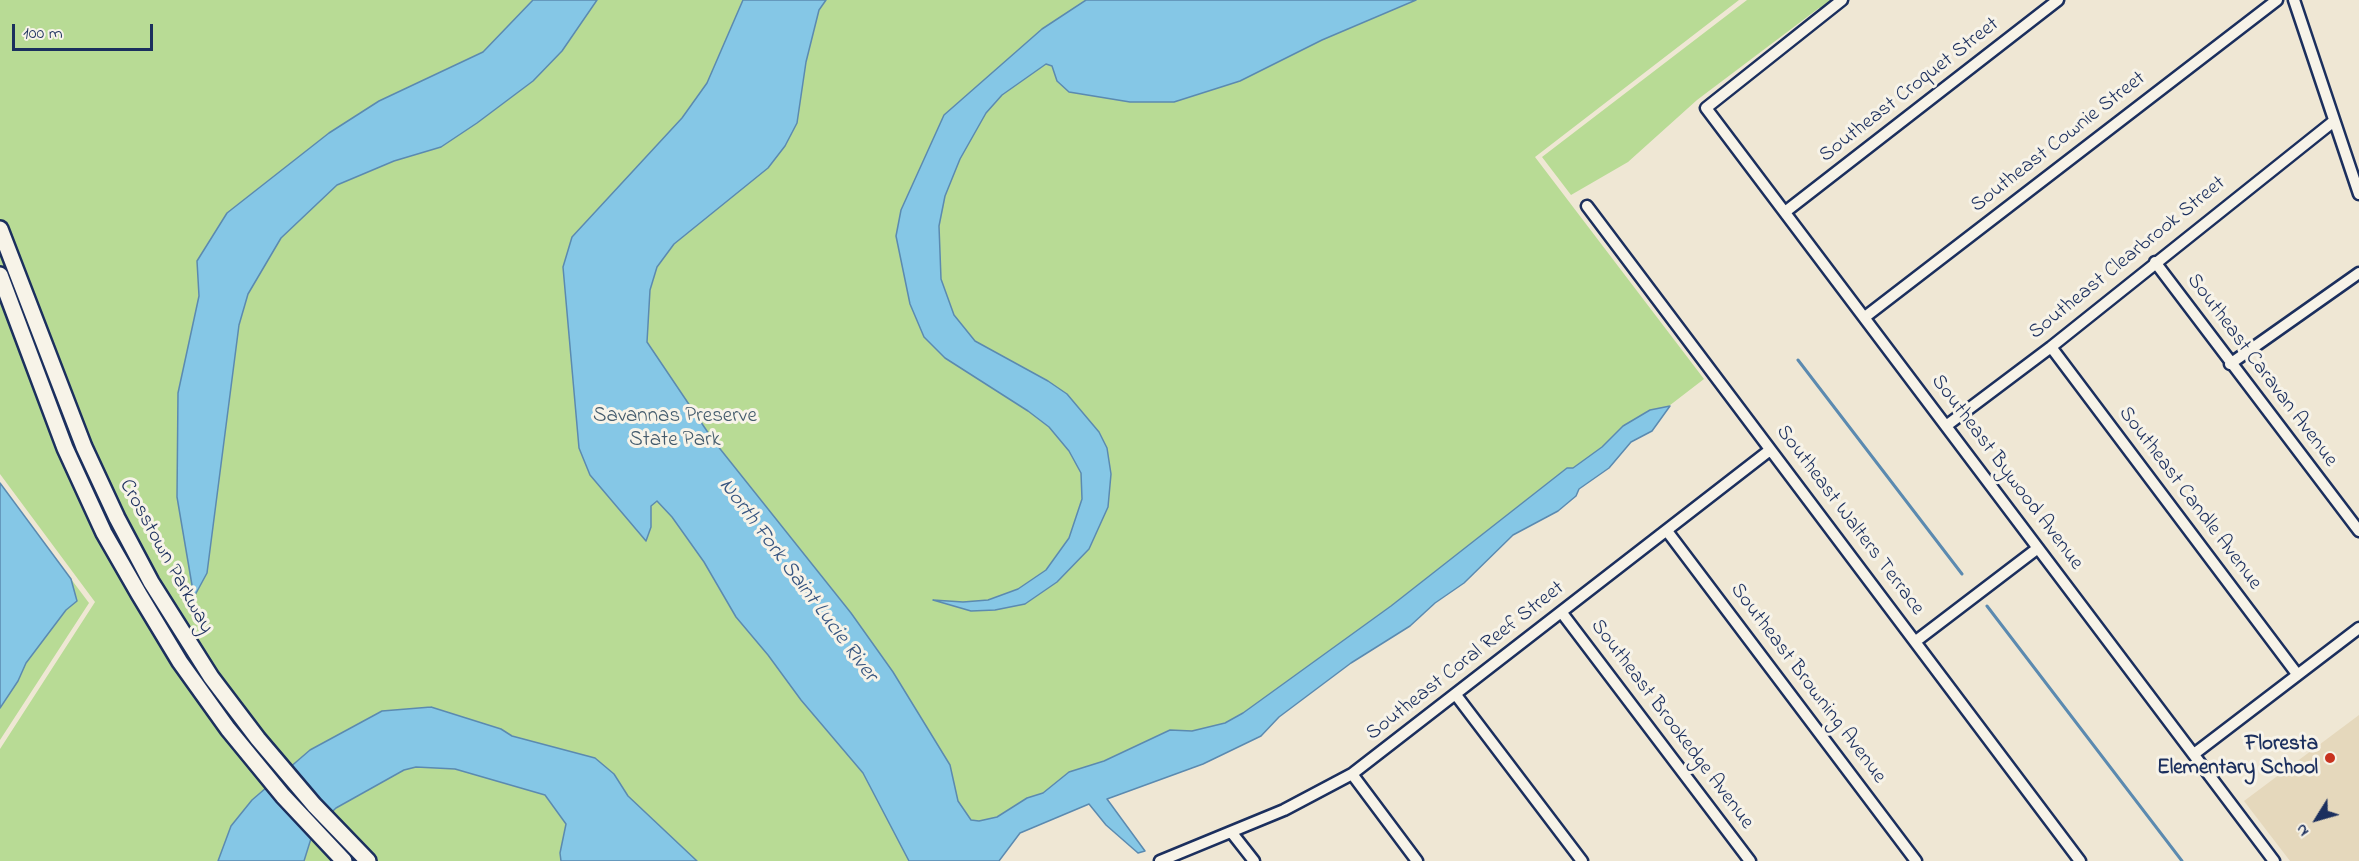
<!DOCTYPE html>
<style>
body{margin:0}
#map{position:relative;width:2359px;height:861px;overflow:hidden;background:#efe7d4;font-family:"Indie Flower",sans-serif}
canvas{display:block}
.north{position:absolute;left:2287px;top:789px;width:60px;height:60px;-webkit-text-stroke:4px #f7f3e8;paint-order:stroke;rotate:233deg;font-size:16px;font-weight:700;line-height:24px;text-align:center;color:#1b2f5e}
.north::after{content:'';display:block;margin:auto;width:21px;height:27px;background:#1b2f5e;clip-path:polygon(50% 0,100% 100%,50% 72%,0 100%)}
.scale{position:absolute;left:12px;top:24px;width:141px;height:27px;box-sizing:border-box;border:3px solid #1b2f5e;border-top:0;padding-left:8px;font-size:18px;line-height:21px;white-space:nowrap;color:#1b2f5e;-webkit-text-stroke:4px #f7f3e8;paint-order:stroke}
</style>
<div id="map">
<canvas width="2359" height="861"></canvas>
<div class="north">N</div>
<div class="scale">100 m</div>
</div>
<script>
const c = document.querySelector('canvas').getContext('2d');
c.lineJoin = 'round';
function paint(path, color) {
  c.fillStyle = color;
  c.fill(path, 'evenodd');
}
function shape(rows) {
  const path = new Path2D();
  for (const r of rows) {
    path.moveTo(r[0], r[1]);
    for (let i = 2; i < r.length; i += 2) path.lineTo(r[i], r[i + 1]);
  }
  return path;
}
function strokePath(path, color, width, dash) {
  c.strokeStyle = color;
  c.lineWidth = width;
  c.lineCap = dash ? 'butt' : 'round';
  c.setLineDash(dash || []);
  c.stroke(path);
}
function write(font, color, halo, rows, align = 'center') {
  c.font = font + ' "Indie Flower",sans-serif';
  c.lineWidth = 6;
  c.setLineDash([]);
  c.textBaseline = 'middle';
  c.strokeStyle = halo;
  c.fillStyle = color;
  for (const [text, x, y, turn = 0] of rows) {
    c.save();
    c.translate(x, y);
    c.rotate((+turn || 0) * Math.PI / 180);
    c.textAlign = isNaN(turn) ? turn : align;
    if (halo) c.strokeText(text, 0, 0);
    c.fillText(text, 0, 0);
    c.restore();
  }
}
paint(shape([
 [2359,715,2359,861,2290,861,2244,801]
]), '#e5d8bc');
paint(shape([
 [0,0,1739,0,1535,157,1704,379,1292,696,954,861,0,861,0,749,95,602,0,474],
 [1747,0,1834,0,1821,9,1819,8,1697,100,1628,162,1571,195,1542,157],
 [71,579,89,603,0,740,0,708,18,681,25,663,66,610,77,601]
]), '#b8db95');
const water = shape([
 [533,0,597,0,562,51,533,81,477,123,441,147,394,161,337,185,281,238,248,294,239,325,207,573,194,597,177,497,178,393,199,296,197,261,227,213,329,133,379,101,483,52,533,0],
 [743,0,826,0,819,10,806,62,797,123,785,146,768,168,674,244,657,267,650,290,647,342,713,440,851,613,893,672,950,765,958,801,971,820,979,821,997,817,1027,798,1043,793,1069,772,1104,761,1170,730,1192,731,1225,723,1243,713,1391,606,1567,468,1573,468,1602,447,1623,426,1650,410,1670,406,1652,431,1631,442,1609,468,1579,489,1576,496,1558,511,1513,535,1464,583,1435,603,1410,626,1351,663,1279,717,1261,736,1203,764,1107,799,1145,851,1138,853,1106,825,1089,804,1020,833,999,861,909,861,863,773,801,700,768,655,736,617,704,562,672,517,657,501,651,506,651,527,646,541,590,475,579,448,563,267,572,237,682,118,707,83,743,0],
 [1086,0,1416,0,1322,40,1240,81,1174,102,1130,102,1069,92,1057,81,1052,66,1046,64,1002,95,986,113,960,159,945,196,939,226,941,279,954,315,975,341,1048,381,1067,394,1099,432,1107,448,1111,474,1108,507,1089,549,1057,582,1025,604,995,610,971,611,933,600,963,602,988,600,1018,589,1046,570,1069,538,1082,499,1081,473,1069,451,1049,427,1028,411,945,358,924,337,910,304,896,236,901,210,944,115,1042,29,1086,0],
 [0,483,71,579,77,601,66,610,26,663,18,681,0,708,0,483],
 [431,707,501,729,512,736,595,758,614,774,628,796,697,861,561,861,560,853,566,824,545,795,455,769,416,767,404,770,336,808,314,829,304,861,218,861,231,826,252,800,310,750,382,711,431,707]
]);
paint(water, '#85c7e6');
strokePath(water, '#5b8ab0', 1.5);
strokePath(shape([
 [1798,360,1962,574],
 [1987,606,2182,861]
]), '#5b8ab0', 3);
const minor = shape([
 [1842,0,1706,108,2274,861],
 [2294,0,2359,194],
 [1587,206,2080,861],
 [1785,212,2058,0],
 [2155,262,2359,531],
 [1865,317,2277,0],
 [2051,347,2297,674],
 [2230,364,2359,273],
 [1946,426,2051,347,2334,121],
 [1667,531,1916,861],
 [1562,613,1750,861],
 [1916,641,2038,548],
 [1456,695,1582,861],
 [2194,754,2359,628],
 [1352,774,1417,861],
 [1232,833,1254,861],
 [1160,861,1284,810,1352,774,1770,450]
]);
const secondary = shape([
 [0,229,84,447,117,518,151,582,211,677,258,739,314,805,368,861],
 [0,275,65,448,104,533,139,594,180,662,228,729,283,796,344,861]
]);
strokePath(minor, '#1b2f5e', 15);
strokePath(secondary, '#1b2f5e', 20);
strokePath(minor, '#f7f3e8', 10);
strokePath(secondary, '#f7f3e8', 15);
for (const [x, y, r, color] of [
 [2330,758,6,"#c8321e"]
]) {
  const dot = new Path2D();
  dot.arc(x, y, r, 0, 2 * Math.PI);
  c.fillStyle = color;
  c.fill(dot);
  strokePath(dot, '#f7f3e8', 2);
}
write('21px', '#1b2f5e', '#f7f3e8', [
 ["Southeast Croquet Street",1910,91,-38],
 ["Southeast Cownie Street",2059,143,-38],
 ["Southeast Clearbrook Street",2128,259,-39],
 ["Southeast Caravan Avenue",2261,371,53],
 ["Southeast Bywood Avenue",2006,473,53],
 ["Southeast Candle Avenue",2189,499,53],
 ["Southeast Walters Terrace",1849,521,53],
 ["Crosstown Parkway",165,557,61],
 ["Southeast Coral Reef Street",1466,662,-38],
 ["Southeast Browning Avenue",1807,684,53],
 ["Southeast Brookedge Avenue",1671,725,53]
]);
write('21px', '#425a6c', '#f7f3e8', [
 ["Savannas Preserve",675,418],
 ["State Park",675,442]
]);
write('bold 21px', '#1b2f5e', '#f7f3e8', [
 ["Floresta",2318,746],
 ["Elementary School",2318,770]
], 'right');
write('italic 22px', '#365580', '#f7f3e8', [
 ["North Fork Saint Lucie River",797,581,53]
]);
</script>
